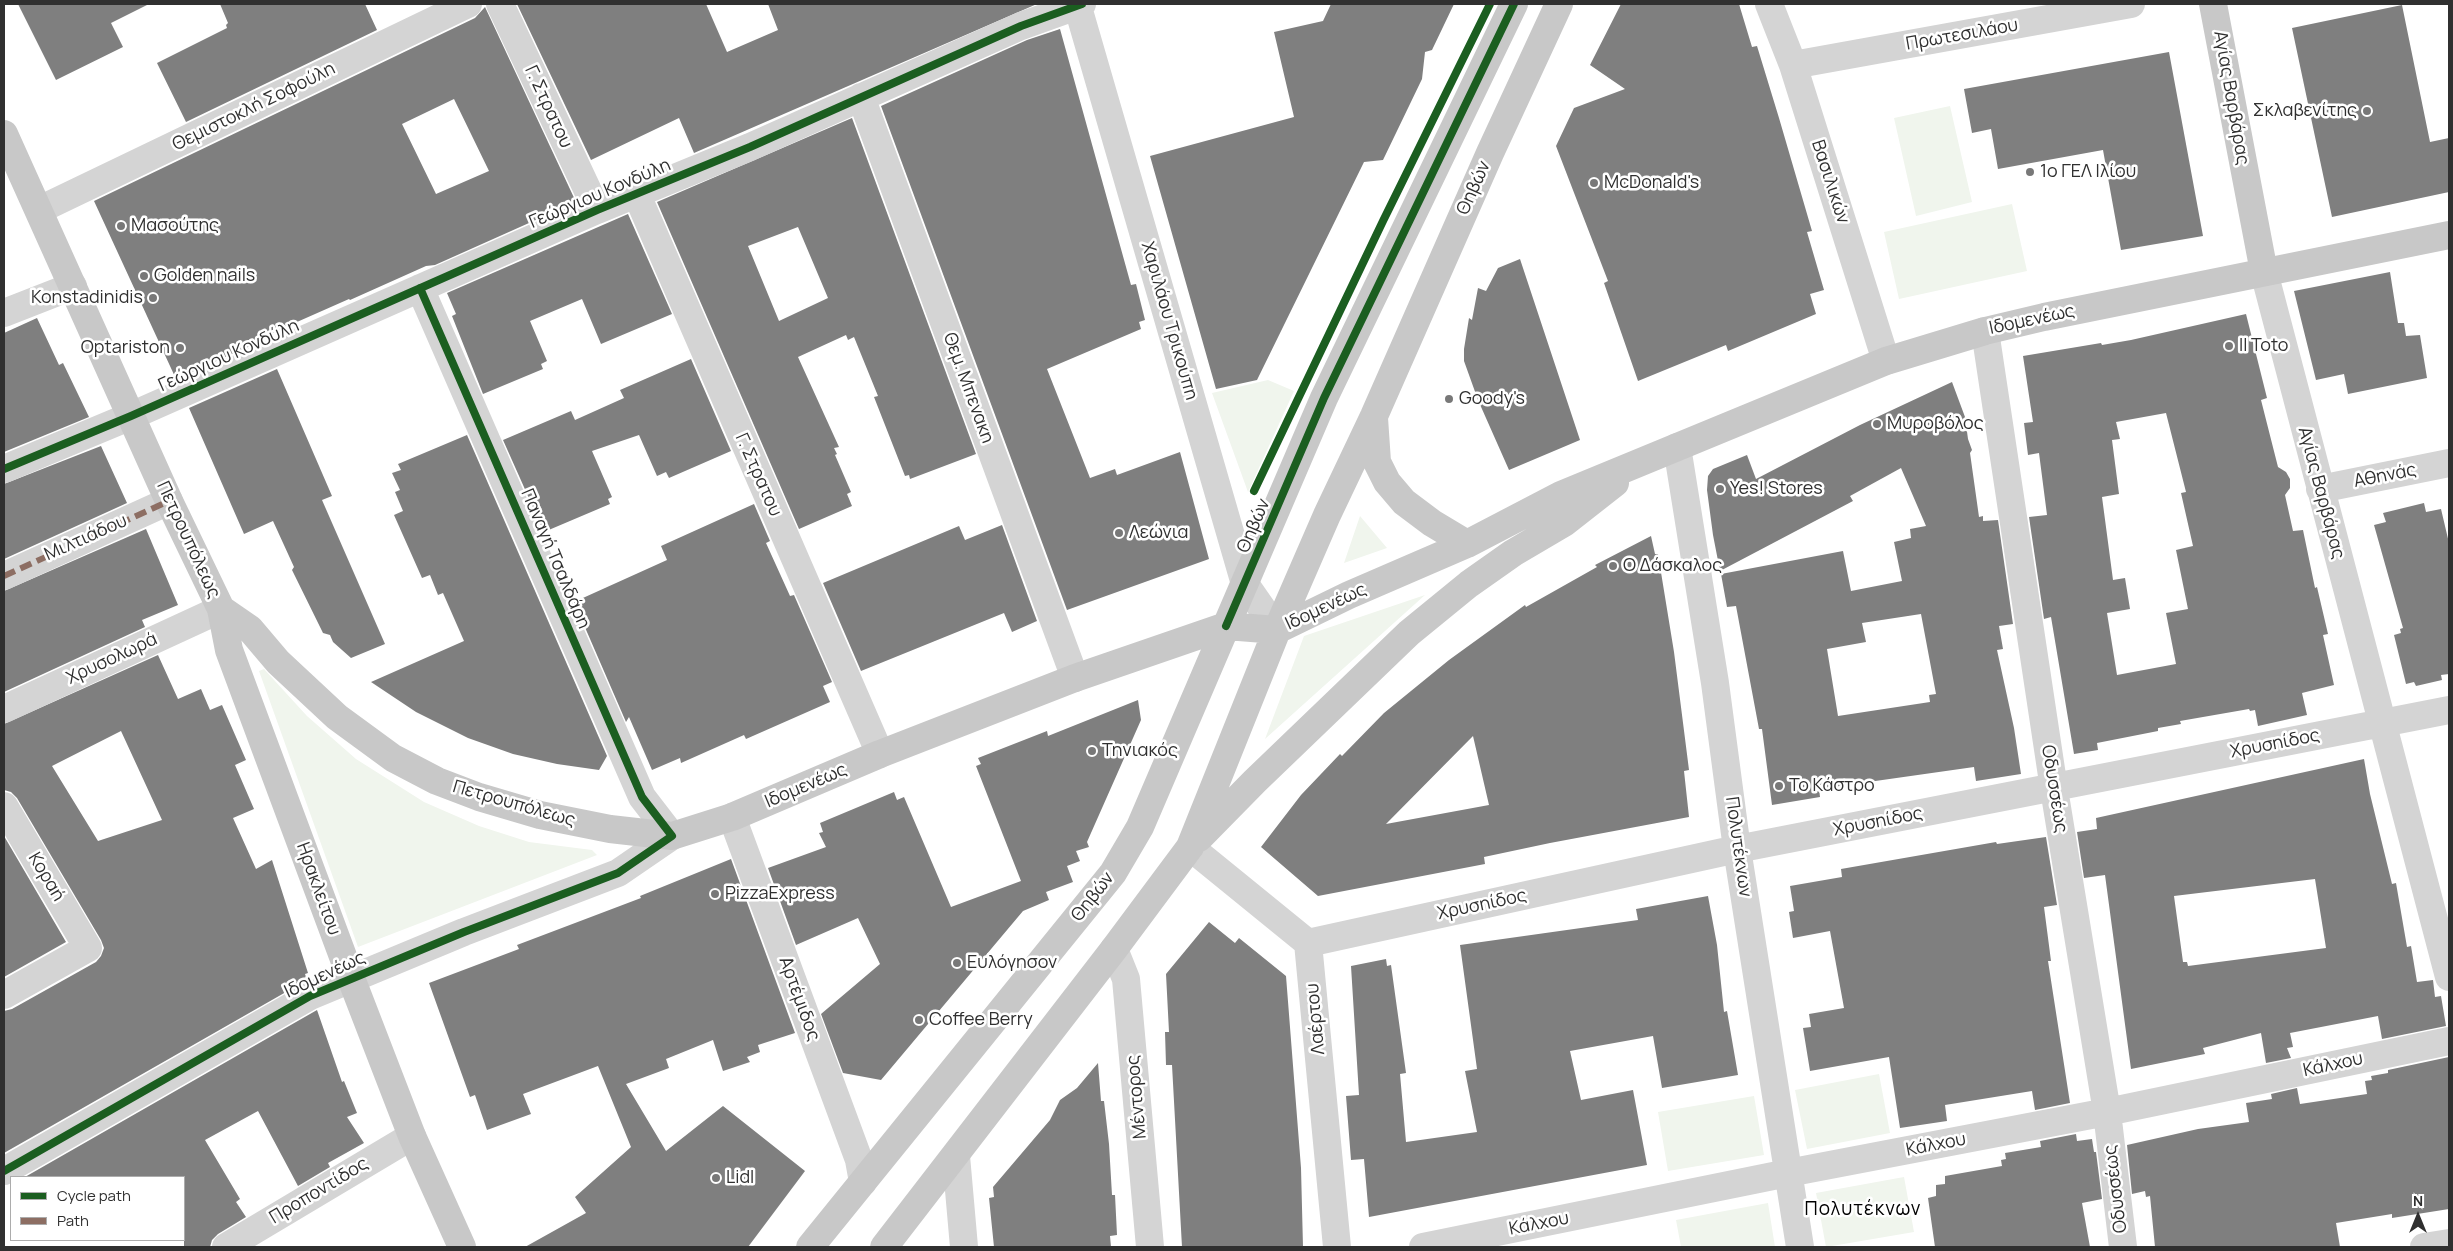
<!DOCTYPE html>
<meta charset="utf-8">
<style>
body{margin:0}
#map{position:relative;width:2453px;height:1251px;overflow:hidden;background:#fff;font-family:Manrope,sans-serif}
canvas{display:block}
.frame{position:absolute;inset:0;border:5px solid #303030;pointer-events:none}
.legend{position:absolute;left:10px;top:1176px;width:175px;height:65px;box-sizing:border-box;background:#fff;border:1px solid #acacac;margin:0;padding:6px 9px;list-style:none;font-size:15px;color:#303030}
.legend li{display:flex;align-items:center;gap:10px;height:25px}
.legend b{width:25px;border:1px solid #acacac}
.north{position:absolute;left:2393px;top:1191px;width:50px;height:50px;-webkit-text-stroke:4px #fff;paint-order:stroke;rotate:0deg;font-size:14px;font-weight:700;line-height:20px;text-align:center;color:#303030}
.north::after{content:'';display:block;margin:auto;width:18px;height:22px;background:#303030;clip-path:polygon(50% 0,100% 100%,50% 72%,0 100%)}
</style>
<div id="map">
<canvas width="2453" height="1251"></canvas>
<div class="frame"></div>
<ul class="legend">
<li><b style="height:6px;background:#1b5e20"></b>Cycle path</li>
<li><b style="height:6px;background:#8d6e63"></b>Path</li>
</ul>
<div class="north">N</div>
</div>
<script>
const c = document.querySelector('canvas').getContext('2d');
c.lineJoin = 'round';
function paint(path, color) {
  c.fillStyle = color;
  c.fill(path, 'evenodd');
}
function shape(rows) {
  const path = new Path2D();
  for (const r of rows) {
    path.moveTo(r[0], r[1]);
    for (let i = 2; i < r.length; i += 2) path.lineTo(r[i], r[i + 1]);
  }
  return path;
}
function strokePath(path, color, width, dash) {
  c.strokeStyle = color;
  c.lineWidth = width;
  c.lineCap = dash ? 'butt' : 'round';
  c.setLineDash(dash || []);
  c.stroke(path);
}
function write(font, color, halo, rows, align = 'center') {
  c.font = font + ' Manrope,sans-serif';
  c.lineWidth = 5;
  c.setLineDash([]);
  c.textBaseline = 'middle';
  c.strokeStyle = halo;
  c.fillStyle = color;
  for (const [text, x, y, turn = 0] of rows) {
    c.save();
    c.translate(x, y);
    c.rotate((+turn || 0) * Math.PI / 180);
    c.textAlign = isNaN(turn) ? turn : align;
    if (halo) c.strokeText(text, 0, 0);
    c.fillText(text, 0, 0);
    c.restore();
  }
}
paint(shape([
 [1950,106,1972,202,1916,216,1894,118],
 [2012,204,2027,271,1899,299,1884,232],
 [1268,380,1294,391,1248,492,1212,393],
 [1360,516,1387,548,1344,563],
 [1425,595,1265,739,1304,636],
 [264,669,307,716,356,759,424,802,479,826,529,842,592,850,597,855,358,947,259,671],
 [1879,1074,1890,1133,1807,1149,1795,1090],
 [1754,1096,1764,1155,1668,1171,1658,1112],
 [1904,1177,1914,1232,1826,1247,1816,1193],
 [1768,1203,1775,1247,1681,1247,1676,1220]
]), '#f0f5ed');
paint(shape([
 [18,4,149,4,111,23,123,47,56,80],
 [220,4,365,4,377,30,186,122,157,63,227,28,226,25,228,23],
 [517,4,706,4,727,52,778,30,768,4,1037,4,694,153,679,118,591,160],
 [1331,4,1454,4,1432,50,1425,52,1422,79,1383,160,1364,162,1257,380,1216,389,1150,156,1294,117,1274,32,1323,21],
 [1621,4,1739,4,1752,47,1757,46,1779,118,1812,231,1807,232,1824,290,1810,294,1816,314,1728,351,1726,345,1638,381,1604,283,1608,281,1556,146,1574,108,1625,89,1590,65],
 [2402,5,2430,142,2449,138,2449,192,2332,217,2292,28],
 [485,7,576,202,435,265,426,266,350,300,349,299,263,337,264,340,176,379,94,201,475,18],
 [454,99,489,171,436,194,402,124],
 [1060,29,1131,285,1136,284,1145,320,1139,322,1141,329,1047,369,1090,478,1115,469,1117,475,1180,452,1209,559,1067,610,881,106,1027,40],
 [2169,52,2203,236,2121,250,2103,150,1998,169,1991,129,1972,133,1964,89],
 [852,118,976,454,910,479,909,475,905,476,874,397,878,396,854,337,848,340,846,335,798,357,839,447,834,448,837,454,835,455,851,492,847,494,852,506,799,529,657,202],
 [798,227,828,298,779,321,748,246],
 [628,214,672,314,601,344,582,299,530,321,547,361,541,364,543,369,483,394,452,316,456,314,447,293],
 [1520,259,1580,440,1509,470,1478,400,1464,361,1464,349,1469,318,1472,320,1478,288,1486,291,1498,268],
 [2390,272,2398,323,2404,323,2406,336,2420,335,2427,378,2348,394,2344,374,2316,380,2294,291],
 [2246,314,2267,398,2261,400,2278,467,2286,472,2290,479,2290,488,2285,495,2293,531,2303,530,2315,588,2317,587,2328,634,2323,635,2334,685,2302,693,2307,715,2258,726,2255,710,2250,711,2249,709,2180,721,2181,724,2158,728,2158,731,2097,743,2098,750,2074,754,2051,617,2044,619,2029,517,2047,515,2039,453,2028,455,2024,423,2033,422,2023,356,2101,343,2102,345,2131,340],
 [2166,413,2186,492,2181,493,2193,546,2176,550,2188,609,2166,613,2176,664,2117,675,2107,613,2130,609,2125,578,2113,580,2102,497,2119,494,2112,440,2120,439,2116,422],
 [37,318,59,365,63,363,89,417,4,452,4,333],
 [691,359,731,451,669,478,666,472,657,476,639,435,592,451,612,497,608,499,610,504,544,532,503,440,571,411,575,420,624,398,620,390],
 [277,369,332,496,322,500,385,644,351,658,333,642,330,635,323,633,292,570,294,567,273,521,244,534,189,408],
 [1952,382,1965,417,1968,439,1972,450,1970,453,1979,517,1983,516,1983,521,1998,520,2013,624,1999,626,2003,649,1997,650,2014,728,2021,774,1976,781,1974,767,1819,789,1820,797,1772,805,1762,729,1759,729,1736,606,1727,607,1721,574,1843,551,1851,591,1902,581,1894,542,1911,538,1910,529,1926,526,1901,468,1850,496,1853,501,1720,571,1713,535,1707,490,1708,476,1713,469,1747,455,1756,479,1860,425],
 [1921,614,1936,694,1929,695,1930,702,1838,716,1827,649,1866,642,1862,623],
 [467,435,607,756,599,770,557,764,513,754,468,738,416,712,371,682,464,641,443,593,438,595,430,575,422,578,394,515,403,511,395,492,400,490,392,473,401,470,398,464],
 [101,446,127,503,4,559,4,484],
 [2424,503,2426,512,2441,509,2449,543,2449,674,2441,675,2442,680,2416,686,2414,682,2406,684,2394,635,2401,633,2400,629,2403,628,2374,525,2386,522,2383,513],
 [754,504,770,541,766,543,790,596,794,595,832,682,823,686,830,702,746,739,744,735,681,763,680,758,652,770,629,717,626,722,574,602,667,560,661,546],
 [1002,525,1037,621,1012,632,1004,613,861,671,823,583,959,526,965,540],
 [146,529,178,605,142,620,145,627,4,692,4,591],
 [1651,536,1655,554,1658,554,1674,652,1689,770,1684,771,1689,817,1550,843,1484,857,1485,864,1318,896,1261,847,1301,795,1340,754,1342,756,1384,713,1449,660,1525,605,1526,607,1597,567,1595,565],
 [1473,736,1489,805,1386,824],
 [158,655,178,699,201,689,210,710,222,705,246,760,235,765,254,809,233,818,256,869,272,860,308,973,305,974,307,980,4,1153,4,1011,12,1009,96,962,101,956,104,948,101,940,17,798,11,792,4,790,4,724],
 [121,731,162,820,98,841,52,766],
 [1138,700,1141,720,1087,842,1089,847,1076,851,1080,861,1067,866,1073,882,1046,892,1049,900,1023,911,881,1080,843,1073,821,1014,880,964,858,918,796,945,768,868,826,847,819,833,823,832,820,823,894,792,897,800,904,797,951,907,1021,881,976,766,981,764,978,758,1047,731,1048,736],
 [2364,759,2370,794,2392,884,2396,883,2407,947,2411,946,2417,982,2433,980,2435,997,2441,996,2446,1026,2382,1039,2378,1016,2290,1033,2293,1047,2287,1048,2291,1058,2266,1063,2261,1033,2203,1048,2205,1054,2131,1069,2105,875,2084,878,2077,832,2097,829,2096,818],
 [2315,879,2326,948,2188,966,2187,962,2183,962,2174,896],
 [4,836,66,942,4,977],
 [2046,837,2057,905,2044,907,2051,961,2048,961,2070,1103,2035,1110,2032,1091,1945,1105,1947,1121,1900,1128,1889,1057,1810,1071,1803,1028,1811,1027,1809,1014,1844,1008,1830,931,1793,938,1789,912,1794,911,1790,886,1842,877,1841,869,1996,842,1997,844],
 [731,859,795,1033,758,1045,760,1052,747,1057,750,1062,723,1071,713,1040,666,1059,669,1068,626,1084,666,1151,723,1106,805,1171,748,1247,525,1247,586,1213,575,1197,631,1147,598,1066,523,1094,531,1114,487,1130,475,1095,470,1097,429,983,519,949,517,945,641,898,640,896],
 [1708,896,1717,945,1724,1012,1727,1011,1738,1075,1662,1088,1653,1036,1570,1051,1581,1100,1633,1090,1647,1165,1369,1217,1364,1159,1351,1160,1346,1096,1359,1095,1351,966,1386,959,1387,966,1391,965,1406,1073,1400,1074,1406,1142,1477,1132,1465,1071,1477,1069,1460,945,1638,920,1636,909],
 [1209,922,1235,943,1239,938,1286,976,1301,1168,1303,1247,1182,1247,1172,1065,1166,1065,1165,1032,1169,1032,1166,974],
 [317,1010,342,1082,344,1081,357,1113,347,1117,364,1143,328,1163,330,1167,298,1186,258,1111,205,1140,240,1199,236,1202,246,1217,218,1234,212,1240,210,1247,184,1247,184,1177,25,1177],
 [2449,1057,2449,1209,2392,1218,2392,1214,2336,1223,2340,1247,2155,1247,2150,1196,2146,1197,2145,1191,2132,1194,2127,1145,2198,1129,2249,1122,2246,1103,2272,1099,2271,1094,2297,1088,2300,1104,2367,1094,2365,1081,2372,1080,2371,1076,2388,1073,2388,1070],
 [1098,1063,1101,1101,1104,1101,1109,1144,1112,1195,1115,1195,1117,1235,1110,1236,1111,1247,994,1247,989,1198,994,1197,993,1187,1050,1120,1060,1100,1077,1088],
 [2076,1134,2077,1141,2092,1139,2094,1152,2096,1152,2102,1199,2082,1203,2090,1247,1935,1247,1928,1198,1936,1196,1936,1185,1945,1184,1945,1176,2002,1166,2001,1160,2006,1159,2005,1153,2041,1147,2040,1141]
]), '#7f7f7f');
strokePath(shape([
 [500,4,597,210],
 [1077,4,1245,584,1277,630],
 [1769,4,1793,65,1886,361],
 [1793,65,2131,4],
 [861,97,1075,678],
 [637,195,880,754],
 [39,210,468,4],
 [2264,272,2449,977],
 [4,313,73,286],
 [1985,331,2054,789,2107,1112,2123,1247],
 [1677,447,1715,683,1737,849,1800,1247],
 [4,469,131,416,597,210,750,147,1021,26,1082,4],
 [2320,489,2449,463],
 [4,576,169,501],
 [4,709,221,609],
 [4,806,88,948,4,995],
 [732,817,859,1160,863,1182],
 [1190,847,1308,943,1337,1247],
 [1308,943,1737,849,2449,710],
 [1114,949,1126,979,1150,1247],
 [956,1156,964,1247],
 [4,1171,310,996,464,932,618,873,672,836,642,797,420,288],
 [226,1247,412,1136],
 [1423,1247,1788,1173,2107,1112,2449,1041],
 [2424,1247,2449,1243]
]), '#d4d4d4', 28);
strokePath(shape([
 [2213,4,2264,272],
 [4,134,169,501,221,609,250,629,278,662,337,717,393,758,437,781,479,797,540,815,610,829,672,836,732,817,880,754,1075,678,1226,626,1277,630,1349,595,1467,544,1561,495,1886,361,1985,331,2044,317,2449,235],
 [1374,418,1377,462,1387,482,1404,502,1432,523,1467,544],
 [221,609,229,650,351,978,412,1136,462,1247],
 [1199,838,1255,781,1409,633,1469,584,1513,553,1564,523,1615,483],
 [810,1247,1113,873,1140,827,1324,398,1514,4],
 [884,1247,1114,949,1190,847,1277,630,1327,515,1374,416,1490,153,1559,4]
]), '#c8c8c8', 28);
strokePath(shape([
 [4,576,169,501]
]), '#8d6e63', 6, [12, 6]);
strokePath(shape([
 [4,469,131,416,597,210,750,147,1021,26,1082,4],
 [1254,491,1383,221,1490,4],
 [1226,626,1324,398,1514,4],
 [4,1171,310,996,464,932,618,873,672,836,642,797,420,288]
]), '#1b5e20', 8);
for (const [x, y, r, color] of [
 [2367,111,5,"#787878"],
 [2030,172,5,"#787878"],
 [1594,183,5,"#787878"],
 [121,226,5,"#787878"],
 [144,276,5,"#787878"],
 [153,298,5,"#787878"],
 [2229,346,5,"#787878"],
 [180,348,5,"#787878"],
 [1449,399,5,"#787878"],
 [1877,424,5,"#787878"],
 [1720,489,5,"#787878"],
 [1119,533,5,"#787878"],
 [1613,566,5,"#787878"],
 [1092,751,5,"#787878"],
 [1779,786,5,"#787878"],
 [715,894,5,"#787878"],
 [957,963,5,"#787878"],
 [919,1020,5,"#787878"],
 [716,1178,5,"#787878"]
]) {
  const dot = new Path2D();
  dot.arc(x, y, r, 0, 2 * Math.PI);
  c.fillStyle = color;
  c.fill(dot);
  strokePath(dot, '#fff', 2);
}
write('18px', '#303030', '#fff', [
 ["Πρωτεσιλάου",1962,35,-10],
 ["Αγίας Βαρβάρας",2231,98,80],
 ["Θεμιστοκλή Σοφούλη",254,107,-26],
 ["Γ. Στρατου",548,107,65],
 ["Βασιλικών",1830,182,72],
 ["Θηβών",1474,188,-66],
 ["Γεώργιου Κονδύλη",600,194,-23],
 ["Ιδομενέως",2032,320,-12],
 ["Χαριλάου Τρικούπη",1169,321,74],
 ["Γεώργιου Κονδύλη",229,356,-24],
 ["Θεμ. Μπενακη",968,388,70],
 ["Γ. Στρατου",758,475,66],
 ["Αθηνάς",2385,476,-11],
 ["Αγίας Βαρβάρας",2321,493,75],
 ["Θηβών",1254,526,-67],
 ["Μιλτιάδου",86,538,-24],
 ["Πετρουπόλεως",188,540,65],
 ["Παναγή Τσαλδάρη",555,559,67],
 ["Ιδομενέως",1326,607,-25],
 ["Χρυσολωρά",112,659,-25],
 ["Χρυσηίδος",2275,744,-11],
 ["Ιδομενέως",806,786,-23],
 ["Οδυσσέως",2054,789,81],
 ["Πετρουπόλεως",514,804,16],
 ["Χρυσηίδος",1878,822,-11],
 ["Πολυτέκνων",1738,847,82],
 ["Κοραή",46,877,59],
 ["Ηρακλείτου",318,889,70],
 ["Θηβών",1093,897,-52],
 ["Χρυσηίδος",1482,905,-12],
 ["Ιδομενέως",325,975,-25],
 ["Αρτέμιδος",799,999,70],
 ["Λαέρτου",1316,1019,-95],
 ["Κάλχου",2333,1065,-12],
 ["Μέντορος",1137,1097,-95],
 ["Κάλχου",1936,1145,-11],
 ["Οδυσσέως",2116,1189,-97],
 ["Προποντίδος",319,1191,-31],
 ["Κάλχου",1539,1224,-11]
]);
write('18px', '#303030', '#fff', [
 ["Σκλαβενίτης",2357,111,"right"],
 ["1ο ΓΕΛ Ιλίου",2040,172],
 ["McDonald's",1604,183],
 ["Μασούτης",131,226],
 ["Golden nails",154,276],
 ["Konstadinidis",143,298,"right"],
 ["Il Toto",2239,346],
 ["Optariston",170,348,"right"],
 ["Goody's",1459,399],
 ["Μυροβόλος",1887,424],
 ["Yes! Stores",1730,489],
 ["Λεώνια",1129,533],
 ["Ο Δάσκαλος",1623,566],
 ["Τηνιακός",1102,751],
 ["Το Κάστρο",1789,786],
 ["PizzaExpress",725,894],
 ["Ευλόγησον",967,963],
 ["Coffee Berry",929,1020],
 ["Lidl",726,1178]
], 'left');
c.letterSpacing = '1px';
write('19px', '#000', '#fff', [
 ["Πολυτέκνων",1863,1210]
]);
c.letterSpacing = '0px';
</script>
